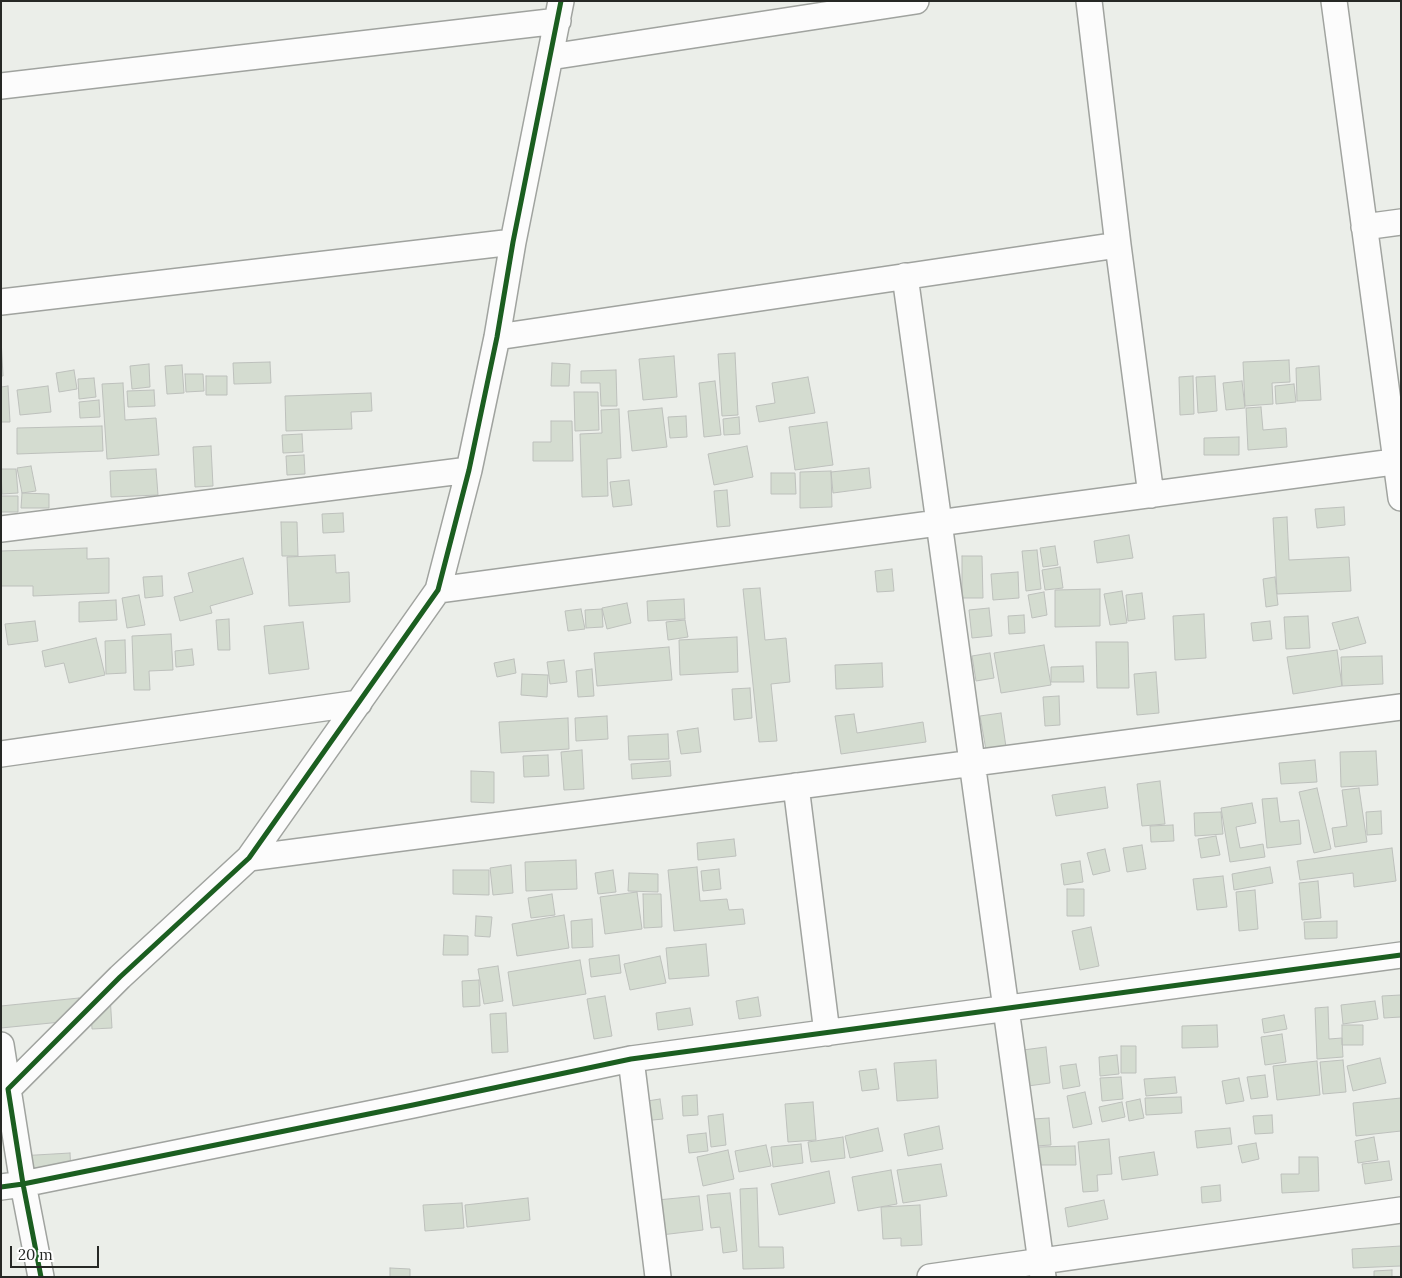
<!DOCTYPE html>
<style>
body{margin:0}
#map{position:relative;width:1402px;height:1278px;overflow:hidden;background:#ebeee9;font-family:Lora,serif}
canvas{display:block}
.frame{position:absolute;inset:0;border:2px solid #262825;pointer-events:none}
.scale{position:absolute;left:10px;top:1246px;width:89px;height:22px;box-sizing:border-box;border:2px solid #262825;border-top:0;padding-left:6px;font-size:15px;line-height:18px;white-space:nowrap;color:#262825;-webkit-text-stroke:4px #fff;paint-order:stroke}
</style>
<div id="map">
<canvas width="1402" height="1278"></canvas>
<div class="frame"></div>
<div class="scale">20 m</div>
</div>
<script>
const c = document.querySelector('canvas').getContext('2d');
c.lineJoin = 'round';
function paint(path, color) {
  c.fillStyle = color;
  c.fill(path, 'evenodd');
}
function shape(rows) {
  const path = new Path2D();
  for (const r of rows) {
    path.moveTo(r[0], r[1]);
    for (let i = 2; i < r.length; i += 2) path.lineTo(r[i], r[i + 1]);
  }
  return path;
}
function strokePath(path, color, width, dash) {
  c.strokeStyle = color;
  c.lineWidth = width;
  c.lineCap = dash ? 'butt' : 'round';
  c.setLineDash(dash || []);
  c.stroke(path);
}
const building = shape([
 [1,338,3,376,1,376,1,338],
 [735,353,738,415,722,416,718,354,735,353],
 [674,356,677,397,643,400,639,359,674,356],
 [1289,360,1290,382,1272,383,1273,404,1245,406,1243,362,1289,360],
 [270,362,271,383,234,384,233,363,270,362],
 [552,363,570,364,569,386,551,386,552,363],
 [149,364,150,387,132,389,130,366,149,364],
 [182,365,184,393,167,394,165,366,182,365],
 [1319,366,1321,400,1297,401,1296,368,1319,366],
 [74,370,77,389,59,392,56,373,74,370],
 [616,370,617,406,601,406,600,383,581,383,581,371,616,370],
 [185,374,203,374,204,391,186,392,185,374],
 [206,376,227,376,227,395,206,395,206,376],
 [1193,376,1194,414,1180,415,1179,377,1193,376],
 [1215,376,1217,411,1198,413,1196,377,1215,376],
 [808,377,815,413,759,422,756,406,775,403,772,383,808,377],
 [94,378,96,397,79,399,78,379,94,378],
 [715,381,721,435,704,437,699,383,715,381],
 [1242,381,1245,408,1226,410,1223,383,1242,381],
 [123,383,125,420,156,418,159,455,107,459,102,384,123,383],
 [1294,384,1296,402,1276,404,1275,386,1294,384],
 [8,386,10,422,1,422,1,387,8,386],
 [48,386,51,412,20,415,17,390,48,386],
 [154,390,155,406,128,407,127,391,154,390],
 [574,392,598,392,599,430,575,431,574,392],
 [371,393,372,411,351,412,352,429,286,431,285,396,371,393],
 [99,400,100,417,80,418,79,402,99,400],
 [1261,407,1263,430,1286,428,1287,447,1248,450,1246,408,1261,407],
 [662,408,667,447,632,451,628,411,662,408],
 [619,409,621,458,607,459,608,496,582,497,580,434,602,433,601,410,619,409],
 [686,416,687,437,670,438,668,417,686,416],
 [739,417,740,434,724,435,723,419,739,417],
 [551,421,572,421,573,461,533,461,533,442,551,442,551,421],
 [827,422,833,465,795,470,789,427,827,422],
 [102,426,103,451,17,454,17,428,102,426],
 [302,434,303,452,283,453,282,435,302,434],
 [1239,437,1239,455,1204,455,1204,438,1239,437],
 [211,446,213,486,195,487,193,447,211,446],
 [747,446,753,477,714,485,708,454,747,446],
 [304,455,305,474,287,475,286,456,304,455],
 [31,466,36,491,22,493,17,468,31,466],
 [869,468,871,488,833,493,831,472,869,468],
 [1,469,16,469,18,493,2,494,1,469],
 [156,469,158,495,111,497,110,471,156,469],
 [831,471,832,507,800,508,800,472,831,471],
 [771,473,795,473,796,494,771,494,771,473],
 [629,480,632,505,613,507,610,482,629,480],
 [727,490,730,526,717,527,714,491,727,490],
 [22,493,49,494,49,508,21,508,22,493],
 [1,496,18,496,18,512,1,512,1,496],
 [1344,507,1345,525,1317,528,1315,509,1344,507],
 [343,513,344,532,323,533,322,514,343,513],
 [1287,517,1289,560,1349,557,1351,591,1277,594,1273,518,1287,517],
 [281,522,297,522,298,556,282,556,281,522],
 [1129,535,1133,558,1097,563,1094,541,1129,535],
 [1055,546,1058,565,1043,567,1040,548,1055,546],
 [87,548,87,559,109,558,109,593,33,596,33,586,1,586,1,551,87,548],
 [1037,550,1041,589,1026,591,1022,551,1037,550],
 [335,555,336,573,349,572,350,602,289,606,287,557,335,555],
 [962,556,982,556,983,598,962,598,962,556],
 [243,558,253,594,210,606,212,613,180,621,174,597,193,592,188,573,243,558],
 [1060,567,1063,588,1045,590,1042,570,1060,567],
 [892,569,894,591,877,592,875,571,892,569],
 [1018,572,1019,598,993,600,991,574,1018,572],
 [162,576,163,596,145,598,143,577,162,576],
 [1275,577,1278,605,1266,607,1263,579,1275,577],
 [760,588,765,640,786,638,790,682,771,684,777,741,759,742,743,589,760,588],
 [1100,589,1100,626,1055,627,1055,590,1100,589],
 [1122,591,1127,623,1110,625,1104,594,1122,591],
 [1044,592,1047,615,1032,618,1028,595,1044,592],
 [1142,593,1145,619,1128,621,1126,595,1142,593],
 [139,595,145,625,127,628,122,598,139,595],
 [684,599,685,619,648,621,647,601,684,599],
 [116,600,117,620,79,622,79,602,116,600],
 [627,603,631,623,607,629,602,608,627,603],
 [989,608,992,636,972,638,969,610,989,608],
 [581,609,585,629,568,631,565,611,581,609],
 [602,609,603,627,586,628,585,610,602,609],
 [1204,614,1206,658,1175,660,1173,616,1204,614],
 [1024,615,1025,633,1009,634,1008,616,1024,615],
 [1308,616,1310,648,1286,649,1284,617,1308,616],
 [1358,617,1366,643,1340,650,1332,623,1358,617],
 [229,619,230,650,218,650,216,620,229,619],
 [685,620,688,637,668,640,666,622,685,620],
 [35,621,38,641,8,645,5,624,35,621],
 [1270,621,1272,639,1253,641,1251,623,1270,621],
 [303,622,309,669,269,674,264,626,303,622],
 [171,634,173,670,149,671,150,690,134,690,132,636,171,634],
 [737,637,738,672,680,675,679,640,737,637],
 [96,638,105,675,69,683,64,663,45,667,42,651,96,638],
 [125,640,126,673,106,674,105,641,125,640],
 [1096,642,1128,642,1129,688,1097,688,1096,642],
 [1044,645,1051,685,1001,693,994,653,1044,645],
 [669,647,672,680,597,686,594,653,669,647],
 [192,649,194,665,176,667,175,651,192,649],
 [1337,650,1342,686,1293,694,1287,657,1337,650],
 [990,653,994,678,976,681,972,656,990,653],
 [1382,656,1383,684,1342,686,1341,657,1382,656],
 [514,659,516,673,497,677,494,663,514,659],
 [564,660,567,682,550,684,547,662,564,660],
 [882,663,883,687,836,689,835,665,882,663],
 [1083,666,1084,682,1051,682,1051,667,1083,666],
 [592,669,594,696,578,697,576,671,592,669],
 [1156,672,1159,713,1137,715,1134,674,1156,672],
 [522,674,548,675,547,697,521,695,522,674],
 [750,688,752,718,734,720,732,689,750,688],
 [1059,696,1060,725,1045,726,1043,697,1059,696],
 [1001,713,1006,747,986,750,980,716,1001,713],
 [854,714,857,733,923,722,926,742,841,754,835,716,854,714],
 [607,716,608,739,576,741,575,718,607,716],
 [568,718,569,749,501,753,499,722,568,718],
 [698,728,701,752,681,754,677,731,698,728],
 [668,734,669,759,629,760,628,736,668,734],
 [582,750,584,789,564,790,561,752,582,750],
 [1376,751,1378,785,1341,787,1340,752,1376,751],
 [548,755,549,776,524,777,523,756,548,755],
 [1315,760,1317,782,1281,784,1279,763,1315,760],
 [670,761,671,776,632,779,631,764,670,761],
 [471,771,494,772,494,803,471,802,471,771],
 [1160,781,1165,824,1142,826,1137,784,1160,781],
 [1105,787,1108,808,1056,816,1052,795,1105,787],
 [1317,788,1331,849,1314,853,1299,792,1317,788],
 [1359,788,1367,842,1335,847,1332,828,1347,826,1342,790,1359,788],
 [1277,798,1280,822,1299,820,1301,844,1267,848,1262,799,1277,798],
 [1252,803,1256,823,1236,827,1240,848,1263,844,1265,857,1230,862,1221,808,1252,803],
 [1381,811,1382,834,1367,835,1366,812,1381,811],
 [1221,812,1223,834,1195,836,1194,813,1221,812],
 [1173,825,1174,841,1151,842,1150,826,1173,825],
 [1216,836,1220,855,1201,858,1198,839,1216,836],
 [734,839,736,856,698,860,697,843,734,839],
 [1142,845,1146,869,1127,872,1123,848,1142,845],
 [1392,848,1396,881,1354,887,1353,873,1300,880,1297,861,1392,848],
 [1105,849,1110,871,1093,875,1087,853,1105,849],
 [576,860,577,889,526,891,525,862,576,860],
 [1080,861,1083,882,1064,885,1061,864,1080,861],
 [511,865,513,893,493,895,490,868,511,865],
 [697,867,700,901,727,899,729,910,743,909,745,924,674,931,668,870,697,867],
 [1270,867,1273,883,1234,890,1232,874,1270,867],
 [719,869,721,889,703,891,701,871,719,869],
 [453,870,489,870,489,895,453,894,453,870],
 [613,870,616,892,598,894,595,873,613,870],
 [629,873,658,874,658,892,628,891,629,873],
 [1223,876,1227,907,1197,910,1193,879,1223,876],
 [1318,881,1321,918,1302,920,1299,883,1318,881],
 [1067,889,1084,889,1084,916,1067,916,1067,889],
 [1255,890,1258,929,1239,931,1236,892,1255,890],
 [637,892,642,929,605,934,600,897,637,892],
 [552,894,555,915,531,918,528,898,552,894],
 [643,894,661,894,662,927,644,928,643,894],
 [564,915,569,948,517,956,512,924,564,915],
 [476,916,492,917,490,937,475,936,476,916],
 [592,919,593,947,572,948,571,921,592,919],
 [1337,921,1337,938,1305,939,1304,922,1337,921],
 [1091,927,1099,966,1080,970,1072,931,1091,927],
 [444,935,468,936,468,955,443,955,444,935],
 [706,944,709,976,669,979,666,948,706,944],
 [619,955,621,973,591,977,589,959,619,955],
 [660,956,666,983,630,990,624,964,660,956],
 [580,960,586,994,513,1006,508,972,580,960],
 [498,966,503,1001,484,1004,478,969,498,966],
 [479,980,480,1006,463,1007,462,981,479,980],
 [110,995,112,1028,92,1029,90,996,110,995],
 [1401,995,1401,1017,1384,1018,1382,996,1401,995],
 [605,996,612,1036,594,1039,587,999,605,996],
 [758,997,761,1016,739,1019,736,1001,758,997],
 [79,998,81,1020,1,1028,1,1006,79,998],
 [1375,1001,1378,1019,1343,1024,1341,1005,1375,1001],
 [1328,1007,1329,1039,1342,1038,1343,1057,1317,1059,1315,1008,1328,1007],
 [690,1008,693,1025,658,1030,656,1013,690,1008],
 [506,1013,508,1052,492,1053,490,1014,506,1013],
 [1284,1015,1287,1029,1264,1033,1262,1019,1284,1015],
 [1217,1025,1218,1047,1182,1048,1182,1026,1217,1025],
 [1342,1025,1363,1025,1363,1045,1342,1045,1342,1025],
 [1282,1034,1286,1062,1265,1065,1261,1037,1282,1034],
 [1121,1046,1136,1046,1136,1073,1121,1073,1121,1046],
 [1046,1047,1050,1083,1028,1086,1023,1050,1046,1047],
 [1117,1055,1119,1074,1100,1076,1099,1057,1117,1055],
 [1380,1058,1386,1083,1353,1091,1347,1066,1380,1058],
 [936,1060,938,1098,897,1101,894,1063,936,1060],
 [1343,1060,1346,1092,1323,1094,1320,1062,1343,1060],
 [1317,1061,1320,1095,1277,1100,1273,1066,1317,1061],
 [1076,1064,1080,1086,1063,1089,1060,1066,1076,1064],
 [876,1069,879,1089,862,1091,859,1071,876,1069],
 [1265,1075,1268,1097,1251,1099,1247,1077,1265,1075],
 [1121,1077,1123,1099,1102,1101,1100,1078,1121,1077],
 [1175,1077,1177,1093,1146,1096,1144,1079,1175,1077],
 [1239,1078,1244,1101,1226,1104,1222,1081,1239,1078],
 [1085,1092,1092,1124,1073,1128,1067,1096,1085,1092],
 [697,1095,698,1115,683,1116,682,1096,697,1095],
 [1181,1097,1182,1113,1146,1115,1145,1098,1181,1097],
 [1401,1098,1401,1131,1356,1136,1353,1103,1401,1098],
 [660,1099,663,1119,643,1121,641,1102,660,1099],
 [1140,1099,1144,1118,1129,1121,1126,1102,1140,1099],
 [813,1102,816,1140,788,1142,785,1104,813,1102],
 [1122,1102,1125,1117,1102,1122,1099,1107,1122,1102],
 [723,1114,726,1145,711,1147,708,1116,723,1114],
 [1272,1115,1273,1133,1255,1134,1253,1116,1272,1115],
 [1049,1118,1051,1145,1035,1146,1033,1119,1049,1118],
 [939,1126,943,1149,908,1156,904,1134,939,1126],
 [878,1128,883,1151,850,1158,845,1136,878,1128],
 [1230,1128,1232,1144,1197,1148,1195,1131,1230,1128],
 [706,1133,708,1151,689,1153,687,1135,706,1133],
 [843,1137,845,1158,811,1162,808,1142,843,1137],
 [1374,1137,1378,1160,1358,1163,1355,1141,1374,1137],
 [1109,1139,1112,1174,1097,1175,1098,1191,1083,1192,1078,1142,1109,1139],
 [1256,1143,1259,1159,1242,1163,1238,1146,1256,1143],
 [801,1144,803,1163,773,1167,771,1147,801,1144],
 [766,1145,771,1166,739,1172,735,1151,766,1145],
 [1075,1146,1076,1165,1038,1165,1038,1147,1075,1146],
 [728,1150,734,1179,703,1186,697,1157,728,1150],
 [1154,1152,1158,1175,1122,1180,1119,1157,1154,1152],
 [70,1153,71,1173,21,1177,19,1156,70,1153],
 [1299,1157,1318,1157,1319,1191,1282,1193,1281,1174,1299,1174,1299,1157],
 [1389,1161,1392,1180,1365,1184,1362,1164,1389,1161],
 [941,1164,947,1196,903,1203,897,1170,941,1164],
 [891,1170,897,1204,858,1211,852,1177,891,1170],
 [829,1171,835,1203,779,1215,771,1184,829,1171],
 [1220,1185,1221,1201,1202,1203,1201,1187,1220,1185],
 [757,1188,759,1247,783,1247,784,1268,743,1269,740,1189,757,1188],
 [730,1193,737,1251,723,1253,720,1227,711,1228,707,1195,730,1193],
 [699,1196,703,1230,661,1235,657,1200,699,1196],
 [528,1198,530,1220,467,1227,465,1205,528,1198],
 [1104,1200,1108,1219,1068,1227,1065,1208,1104,1200],
 [462,1203,464,1228,425,1231,423,1205,462,1203],
 [920,1205,922,1245,901,1246,901,1238,883,1239,881,1207,920,1205],
 [1401,1246,1401,1266,1353,1268,1352,1249,1401,1246],
 [390,1268,410,1269,410,1277,390,1277,390,1268],
 [1392,1270,1392,1277,1374,1277,1374,1271,1392,1270]
]);
paint(building, '#d4dcd0');
strokePath(building, '#bdc0bc', 1);
const minor = shape([
 [1089,1,1118,245,1151,495],
 [1334,1,1401,498],
 [550,57,916,1],
 [1,86,558,21],
 [1364,227,1401,222],
 [905,276,1043,1277],
 [1,302,513,242],
 [497,337,1118,245],
 [1,529,469,470],
 [438,590,1401,461],
 [1,754,359,703],
 [796,786,827,1033],
 [249,858,1401,707],
 [1,1045,8,1089],
 [631,1059,658,1277],
 [1,1187,23,1184,413,1105,631,1059,1401,955],
 [41,1277,23,1184,8,1089,120,977,249,858,438,590,469,470,497,337,513,242,561,1],
 [930,1277,1401,1210]
]);
strokePath(minor, '#a0a39f', 28);
strokePath(minor, '#fcfcfc', 25);
strokePath(shape([
 [1,1187,23,1184,413,1105,631,1059,1401,955],
 [41,1277,23,1184,8,1089,120,977,249,858,438,590,469,470,497,337,513,242,561,1]
]), '#1b5e20', 5);
</script>
